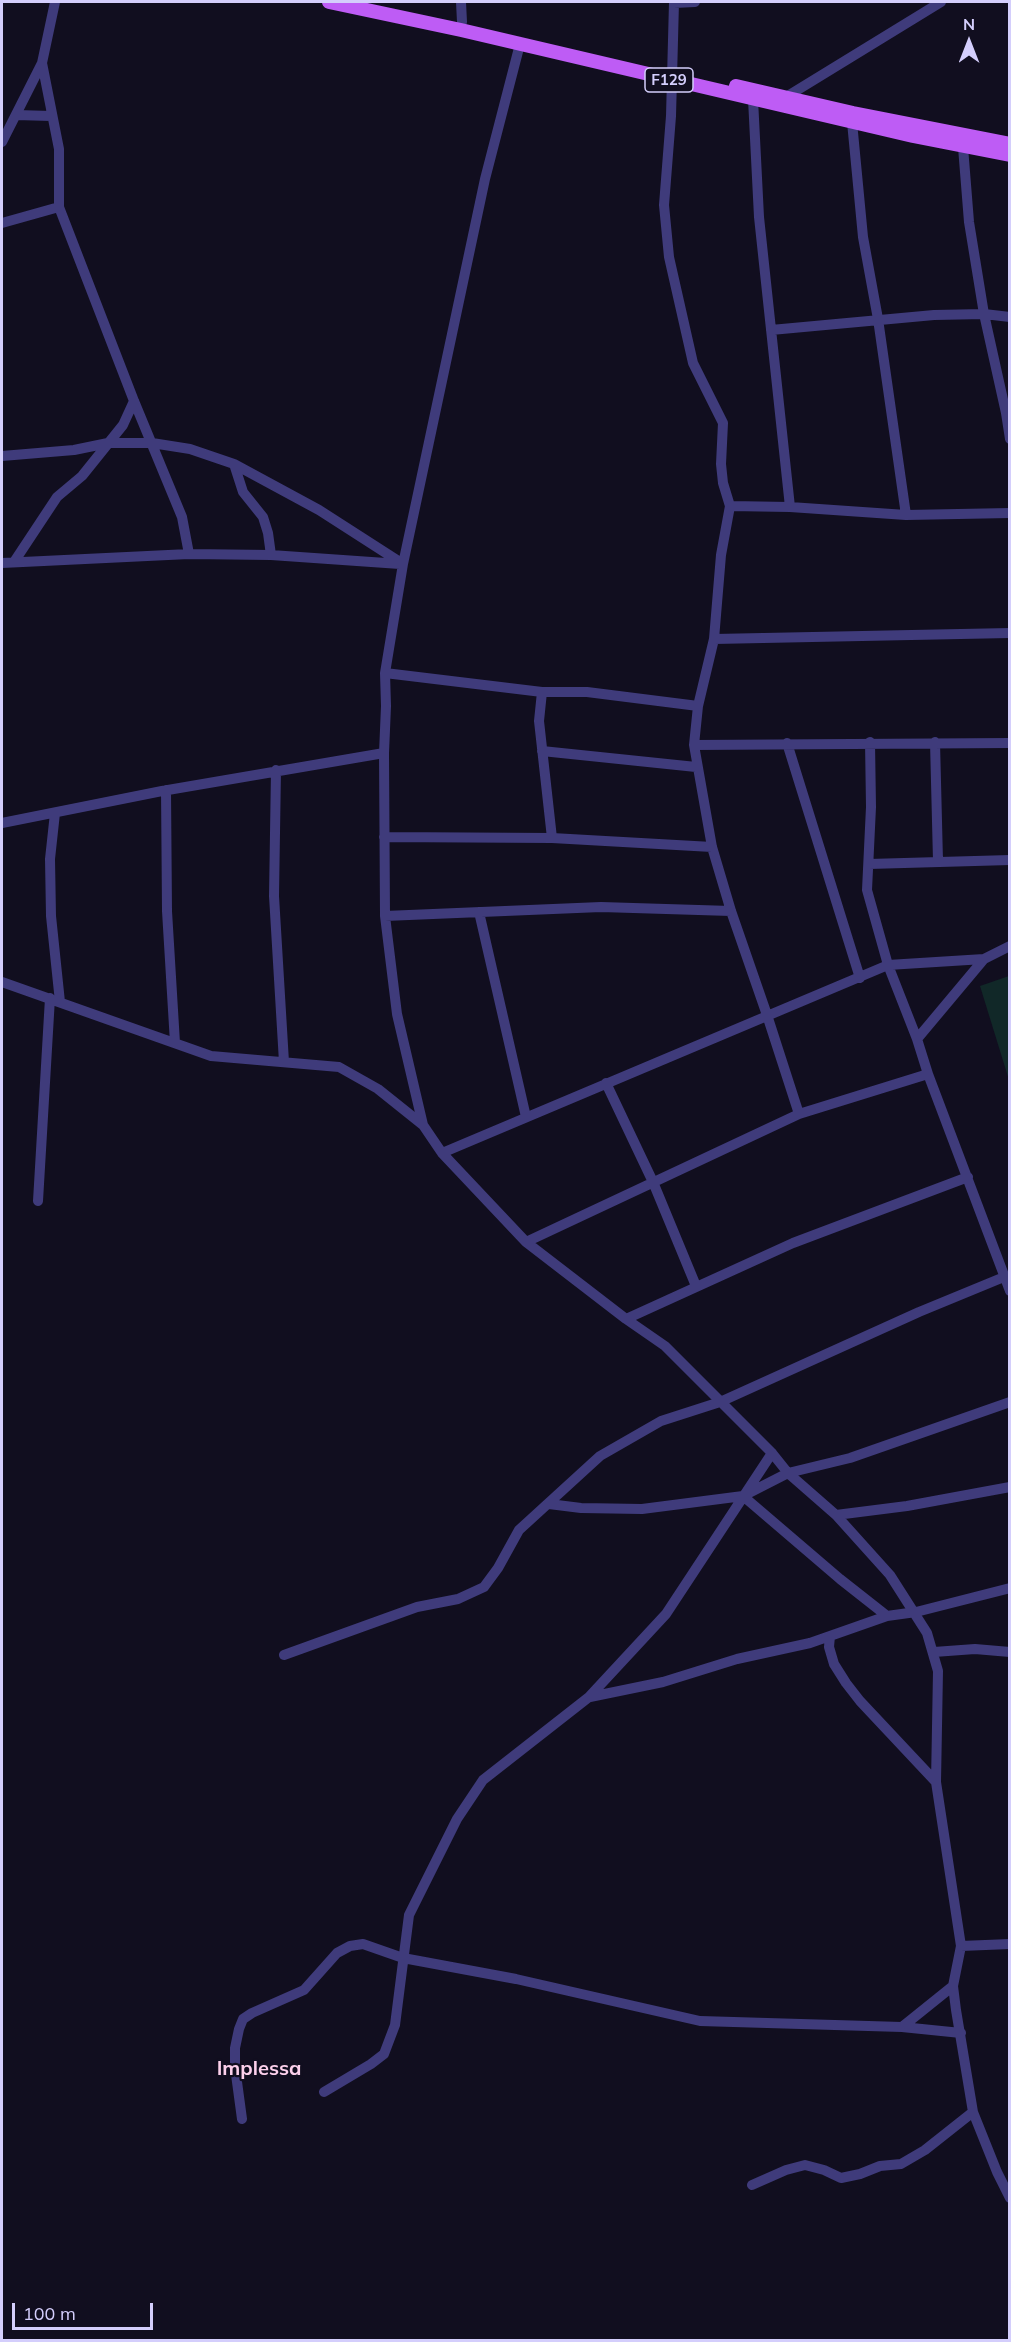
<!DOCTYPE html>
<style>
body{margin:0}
#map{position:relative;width:1011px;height:2342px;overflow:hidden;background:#110e1f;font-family:Mulish,sans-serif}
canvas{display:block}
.frame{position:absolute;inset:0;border:3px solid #d4cefc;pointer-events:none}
.north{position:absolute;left:939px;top:12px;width:60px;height:60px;-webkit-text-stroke:4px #110e1f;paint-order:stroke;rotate:0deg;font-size:16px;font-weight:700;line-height:24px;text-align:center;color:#d4cefc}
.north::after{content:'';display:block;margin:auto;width:21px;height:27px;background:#d4cefc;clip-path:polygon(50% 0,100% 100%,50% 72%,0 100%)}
.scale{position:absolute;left:12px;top:2303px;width:141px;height:27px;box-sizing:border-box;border:3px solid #d4cefc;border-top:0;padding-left:8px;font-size:18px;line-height:21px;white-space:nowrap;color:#d4cefc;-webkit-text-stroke:4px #110e1f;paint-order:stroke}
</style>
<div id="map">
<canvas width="1011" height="2342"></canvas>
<div class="frame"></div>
<div class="north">N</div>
<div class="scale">100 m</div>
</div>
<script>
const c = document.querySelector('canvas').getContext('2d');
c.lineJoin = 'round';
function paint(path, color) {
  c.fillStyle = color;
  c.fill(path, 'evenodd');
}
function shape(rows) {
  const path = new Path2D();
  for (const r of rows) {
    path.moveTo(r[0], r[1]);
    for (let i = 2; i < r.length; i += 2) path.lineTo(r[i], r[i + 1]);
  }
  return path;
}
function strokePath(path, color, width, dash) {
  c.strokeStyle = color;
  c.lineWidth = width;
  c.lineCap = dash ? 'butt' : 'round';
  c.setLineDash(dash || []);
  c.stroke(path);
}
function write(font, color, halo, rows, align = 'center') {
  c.font = font + ' Mulish,sans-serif';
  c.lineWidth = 4.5;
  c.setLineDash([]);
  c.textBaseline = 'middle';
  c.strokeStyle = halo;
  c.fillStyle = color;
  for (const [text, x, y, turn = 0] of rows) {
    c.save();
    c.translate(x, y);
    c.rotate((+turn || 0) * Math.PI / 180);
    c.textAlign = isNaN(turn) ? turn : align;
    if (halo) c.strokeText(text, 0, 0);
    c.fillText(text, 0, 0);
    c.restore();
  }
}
paint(shape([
 [1009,976,1010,976,1009,1080,980,986]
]), '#112828');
strokePath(shape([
 [461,2,462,22],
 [674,2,671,116,664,205,669,257,693,363,723,423,721,464,723,483,730,506,721,555,714,639,698,706,694,745,712,847,731,911,767,1015,799,1114],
 [674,3,695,2],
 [42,63,59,149,59,207,134,401,182,517,189,554],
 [786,97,941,2],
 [753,99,759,217,790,507],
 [16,115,51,116],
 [852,122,863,237,878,319,906,515],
 [2,142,42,63,55,2],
 [963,147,969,222,984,314,1006,413,1010,439],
 [2,223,59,207],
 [771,330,934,315,984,314,1010,317],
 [2,456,74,450,108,443,152,443,190,449,234,464,319,510,403,564],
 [234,464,243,492,263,517,268,533,271,555],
 [730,506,790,507,906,515,1010,513],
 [14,562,57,497,82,476,123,425,134,401],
 [2,563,189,554,271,555,400,564],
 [714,639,1010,633],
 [385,673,542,692,587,692,698,706],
 [542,692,539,721,552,838],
 [870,742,871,807,867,890,888,965,917,1039,928,1074,1010,1291],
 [935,742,938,861],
 [787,743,860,978],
 [694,745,1010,743],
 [542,751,696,767],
 [276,770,274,896,284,1062],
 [166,790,167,911,175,1043],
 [55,813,50,859,51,916,60,1002],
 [2,823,162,791,384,753],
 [384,837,552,838,712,847],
 [869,864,1010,860],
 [479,912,526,1117],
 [385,916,601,907,731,911],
 [2,982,211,1056,339,1067,378,1089,423,1125,442,1153,526,1242,626,1319,665,1346,772,1453,788,1473,836,1515,890,1575,927,1633,938,1671,936,1782,961,1946,953,1986,956,2010,973,2112,997,2172,1010,2198],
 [917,1039,984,959],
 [606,1083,653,1182,696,1286],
 [423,1125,397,1014,385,916,384,753,386,706,385,673,403,564,485,179,520,44],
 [442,1153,888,965,984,959,1010,946],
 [38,1201,50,998],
 [526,1242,799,1114,928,1074],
 [626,1319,793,1243,968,1177],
 [743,1496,840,1579,887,1616],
 [549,1504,581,1508,642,1509,743,1496,788,1473,850,1458,1010,1402],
 [836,1515,907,1506,1010,1487],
 [830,1636,829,1647,834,1664,846,1683,860,1701,936,1782],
 [934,1652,975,1649,1010,1652],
 [284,1655,417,1607,458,1599,484,1587,498,1568,519,1530,600,1456,661,1421,720,1402,919,1312,1004,1277],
 [590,1697,663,1682,737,1659,810,1643,887,1616,916,1612,1010,1588],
 [961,1946,1010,1944],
 [902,2027,953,1986],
 [324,2092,371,2064,384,2054,395,2025,409,1915,457,1819,483,1780,589,1697,666,1614,772,1453],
 [242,2119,235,2067,235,2048,239,2029,243,2019,252,2013,304,1990,337,1953,350,1946,363,1944,403,1958,516,1979,700,2021,902,2027,961,2033],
 [752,2185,786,2170,805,2165,824,2170,841,2178,860,2174,880,2166,901,2164,925,2150,973,2112]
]), '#3f3b7b', 10);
strokePath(shape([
 [329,2,461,30,913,136,1010,155],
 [736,86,853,113,1010,144]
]), '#be5cf5', 14);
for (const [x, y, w] of [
 [669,80,48]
]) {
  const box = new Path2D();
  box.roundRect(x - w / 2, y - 12, w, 24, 4.5);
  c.fillStyle = '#110e1f';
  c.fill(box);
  strokePath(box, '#d4cefc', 1.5);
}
write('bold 15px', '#d4cefc', null, [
 ["F129",669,80]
]);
write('bold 20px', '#fcd0eb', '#110e1f', [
 ["Implessa",259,2069]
]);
</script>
